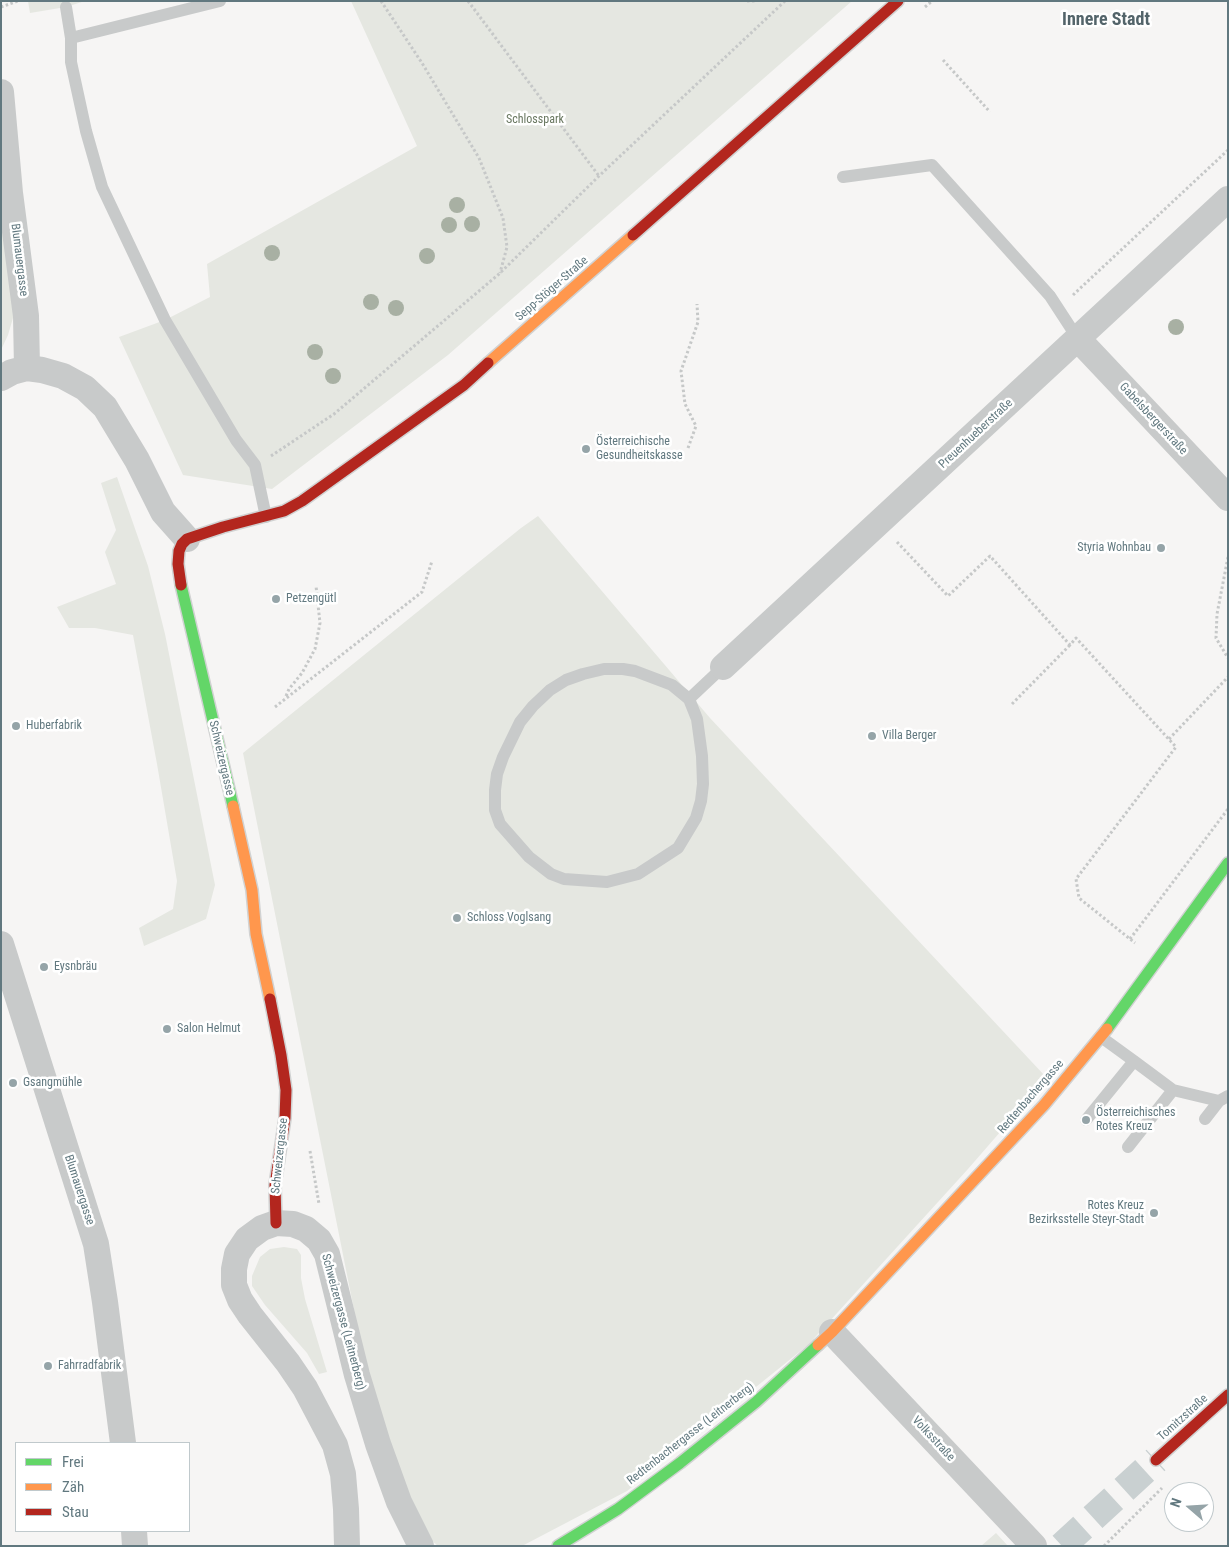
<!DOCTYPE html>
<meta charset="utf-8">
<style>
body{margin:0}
#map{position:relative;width:1229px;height:1547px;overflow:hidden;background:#f6f5f4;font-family:"Roboto Condensed",sans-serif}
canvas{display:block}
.frame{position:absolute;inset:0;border:2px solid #61787f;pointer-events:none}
.legend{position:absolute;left:15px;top:1442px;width:175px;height:90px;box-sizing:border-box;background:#fff;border:1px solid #c0c9cc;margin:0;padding:6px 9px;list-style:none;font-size:15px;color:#61787f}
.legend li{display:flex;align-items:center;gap:10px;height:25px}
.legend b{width:25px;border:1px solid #c0c9cc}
.north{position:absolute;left:1164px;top:1482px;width:50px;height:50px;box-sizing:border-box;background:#fff;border:1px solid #c0c9cc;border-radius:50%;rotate:289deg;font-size:14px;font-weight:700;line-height:20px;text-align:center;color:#61787f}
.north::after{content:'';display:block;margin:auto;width:18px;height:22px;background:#95a4a8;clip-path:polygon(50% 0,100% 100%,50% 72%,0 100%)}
</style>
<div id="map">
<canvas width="1229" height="1547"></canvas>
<div class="frame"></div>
<ul class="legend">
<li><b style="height:6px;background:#63d668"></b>Frei</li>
<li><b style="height:6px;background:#ff974d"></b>Zäh</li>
<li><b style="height:6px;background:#b3261e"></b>Stau</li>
</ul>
<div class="north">N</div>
</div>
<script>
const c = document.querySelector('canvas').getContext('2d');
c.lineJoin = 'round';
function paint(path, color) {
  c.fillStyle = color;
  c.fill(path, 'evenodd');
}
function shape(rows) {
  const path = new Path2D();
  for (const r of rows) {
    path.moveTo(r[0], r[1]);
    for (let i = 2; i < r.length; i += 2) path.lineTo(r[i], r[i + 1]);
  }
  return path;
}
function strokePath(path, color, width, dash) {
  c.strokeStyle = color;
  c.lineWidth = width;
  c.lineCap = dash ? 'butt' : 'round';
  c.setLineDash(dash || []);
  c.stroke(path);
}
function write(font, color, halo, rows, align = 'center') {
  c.font = font + ' "Roboto Condensed",sans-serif';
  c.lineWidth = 5;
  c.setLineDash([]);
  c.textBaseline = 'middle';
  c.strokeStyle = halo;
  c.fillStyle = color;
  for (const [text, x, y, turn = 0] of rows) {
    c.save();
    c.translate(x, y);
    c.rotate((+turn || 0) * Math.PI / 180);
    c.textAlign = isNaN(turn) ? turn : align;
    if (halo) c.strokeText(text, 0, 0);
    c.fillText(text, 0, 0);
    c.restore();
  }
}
paint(shape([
 [28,1,85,1,66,7,30,13],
 [351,1,852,1,448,355,272,489,183,475,119,337,165,320,210,297,207,264,417,146],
 [1,142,15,311,8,335,1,350],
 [117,477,148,566,165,634,215,885,206,919,144,946,139,928,173,909,177,881,157,764,133,635,95,628,69,628,57,607,116,584,105,552,116,530,101,483],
 [538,516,710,718,1045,1076,1034,1093,968,1169,808,1345,627,1491,522,1546,438,1546,431,1540,412,1515,363,1355,243,753,521,528],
 [284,1247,297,1249,301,1255,301,1278,305,1299,327,1372,319,1374,307,1353,265,1305,252,1286,252,1276,260,1257,270,1249],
 [996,1533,1008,1546,981,1546]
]), '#e5e7e1');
strokePath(shape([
 [1062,1546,1156,1460]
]), '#c9d0d1', 28, [28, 14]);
const fast = shape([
 [181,585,233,806],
 [1107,1029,1228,863],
 [558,1546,618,1509,680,1463,756,1402,818,1345]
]);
const slow = shape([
 [488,363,633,235],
 [233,806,252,890,256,934,270,999],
 [818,1345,832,1332,1044,1105,1107,1029]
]);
const jam = shape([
 [633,235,898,1],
 [181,585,178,564,179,551,182,544,187,539,223,527,284,511,302,501,464,385,488,363],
 [270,999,281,1055,286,1090,285,1118,275,1185,276,1223],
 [1156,1460,1228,1395]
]);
strokePath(fast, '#d1d2d2', 14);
strokePath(slow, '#d1d2d2', 14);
strokePath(jam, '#d1d2d2', 14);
strokePath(shape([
 [381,1,422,63,479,158,503,218,507,247,500,273],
 [468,1,599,176],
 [747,1,757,1],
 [1,7,18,1],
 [925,7,932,1],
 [943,60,990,112],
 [1073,295,1228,150],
 [688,448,696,426,685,404,681,371,698,322,697,304],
 [271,456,334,414,499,274,599,176,785,1],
 [897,542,948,596,990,556,1070,645,1076,638,1176,747,1076,879,1079,898,1135,943],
 [1228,557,1217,614,1216,638,1228,658],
 [286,696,289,689,302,673,315,649,320,623,316,586],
 [1012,704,1070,645],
 [275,707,422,592,432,561],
 [1169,739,1228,677],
 [1130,939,1228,809],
 [310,1151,319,1204],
 [1104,1546,1162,1488]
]), '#c6c8c8', 3, [2.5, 2.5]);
strokePath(shape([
 [66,7,71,38,71,62,86,131,102,187,165,320,236,440,255,465,266,517],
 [71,38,220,1],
 [843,177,932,165,1050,296,1078,339],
 [689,699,697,719,702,756,703,784,701,801,696,818,678,848,638,874,607,882,564,879,551,874,529,857,500,824,495,810,495,790,497,774,503,757,520,722,533,706,550,690,566,680,583,674,604,669,623,669,635,671,672,685,689,699,723,667],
 [1134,1061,1173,1090,1219,1101,1228,1096],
 [1205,1119,1219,1101],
 [1086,1120,1134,1061,1101,1037],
 [1128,1147,1173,1090]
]), '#c8caca', 12);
strokePath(shape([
 [1,92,10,193,26,316,27,368],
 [1078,339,1228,498],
 [1,378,12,372,27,368,42,370,63,376,85,388,105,407,137,460,163,512,187,539],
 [723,667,1228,199],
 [1,944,96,1244,105,1302,123,1443],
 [832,1332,1034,1546],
 [134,1531,135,1546],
 [347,1546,346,1509,343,1474,335,1445,305,1388,288,1363,250,1315,240,1300,234,1285,234,1269,237,1254,247,1239,262,1228,276,1223,293,1224,306,1229,319,1240,327,1254,357,1375,378,1444,399,1502,421,1546]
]), '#c8caca', 26);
strokePath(fast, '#63d668', 11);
strokePath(slow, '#ff974d', 11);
strokePath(jam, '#b3261e', 11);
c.fillStyle = '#a8b0a3';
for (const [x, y] of [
 [457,205],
 [472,224],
 [449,225],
 [272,253],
 [427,256],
 [371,302],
 [396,308],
 [1176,327],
 [315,352],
 [333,376]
]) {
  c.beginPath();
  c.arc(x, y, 8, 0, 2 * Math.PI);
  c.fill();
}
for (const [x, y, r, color] of [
 [586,449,5,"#95a4a8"],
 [1161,548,5,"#95a4a8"],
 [276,599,5,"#95a4a8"],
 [16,726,5,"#95a4a8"],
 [872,736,5,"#95a4a8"],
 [457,918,5,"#95a4a8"],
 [44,967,5,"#95a4a8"],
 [167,1029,5,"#95a4a8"],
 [13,1083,5,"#95a4a8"],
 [1086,1120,5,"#95a4a8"],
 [1154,1213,5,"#95a4a8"],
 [48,1366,5,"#95a4a8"]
]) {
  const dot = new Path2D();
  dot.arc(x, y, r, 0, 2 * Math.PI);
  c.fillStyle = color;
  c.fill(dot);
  strokePath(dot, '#fff', 2);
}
write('12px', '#697760', '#fff', [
 ["Schlosspark",535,120]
]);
write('12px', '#61787f', '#fff', [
 ["Blumauergasse",19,260,83],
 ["Sepp-Stöger-Straße",552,289,-41],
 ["Gabelsbergerstraße",1153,419,47],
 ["Preuenhueberstraße",976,434,-43],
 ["Schweizergasse",221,758,77],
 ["Redtenbachergasse",1031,1097,-49],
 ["Schweizergasse",280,1156,-84],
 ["Blumauergasse",79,1190,72],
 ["Schweizergasse (Leitnerberg)",343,1322,75],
 ["Tomitzstraße",1183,1418,-42],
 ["Redtenbachergasse (Leitnerberg)",691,1434,-38],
 ["Volksstraße",933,1439,47]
]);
write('12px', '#61787f', '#fff', [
 ["Österreichische",596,442],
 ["Gesundheitskasse",596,456],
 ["Styria Wohnbau",1151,548,"right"],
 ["Petzengütl",286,599],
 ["Huberfabrik",26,726],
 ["Villa Berger",882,736],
 ["Schloss Voglsang",467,918],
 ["Eysnbräu",54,967],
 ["Salon Helmut",177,1029],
 ["Gsangmühle",23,1083],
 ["Österreichisches",1096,1113],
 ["Rotes Kreuz",1096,1127],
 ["Rotes Kreuz",1144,1206,"right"],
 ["Bezirksstelle Steyr-Stadt",1144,1220,"right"],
 ["Fahrradfabrik",58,1366]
], 'left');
write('bold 18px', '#53646a', '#fff', [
 ["Innere Stadt",1106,20]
]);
</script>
